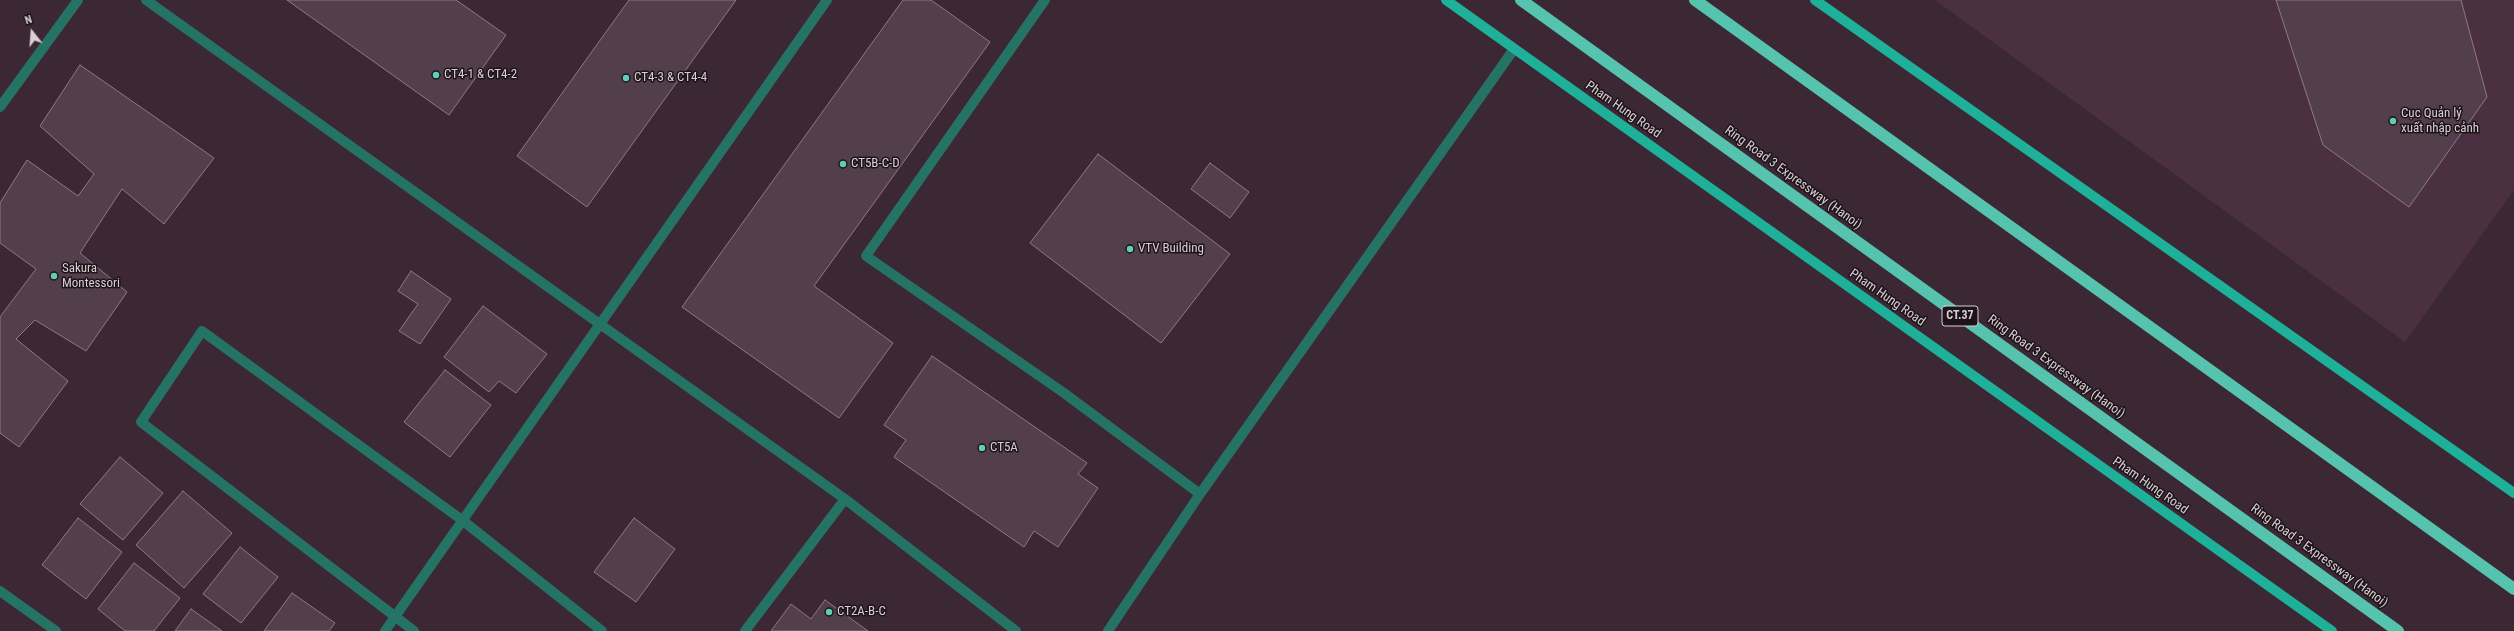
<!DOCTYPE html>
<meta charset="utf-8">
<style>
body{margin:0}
#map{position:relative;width:2514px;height:631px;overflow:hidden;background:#3c2834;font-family:"Roboto Condensed",sans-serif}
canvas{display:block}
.north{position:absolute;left:12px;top:12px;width:40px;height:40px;-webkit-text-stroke:3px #1d141a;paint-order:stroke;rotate:343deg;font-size:11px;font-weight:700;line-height:16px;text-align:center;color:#dacdd4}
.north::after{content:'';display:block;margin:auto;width:14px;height:18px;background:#dacdd4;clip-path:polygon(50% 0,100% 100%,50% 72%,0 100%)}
</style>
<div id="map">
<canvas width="2514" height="631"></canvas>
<div class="north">N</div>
</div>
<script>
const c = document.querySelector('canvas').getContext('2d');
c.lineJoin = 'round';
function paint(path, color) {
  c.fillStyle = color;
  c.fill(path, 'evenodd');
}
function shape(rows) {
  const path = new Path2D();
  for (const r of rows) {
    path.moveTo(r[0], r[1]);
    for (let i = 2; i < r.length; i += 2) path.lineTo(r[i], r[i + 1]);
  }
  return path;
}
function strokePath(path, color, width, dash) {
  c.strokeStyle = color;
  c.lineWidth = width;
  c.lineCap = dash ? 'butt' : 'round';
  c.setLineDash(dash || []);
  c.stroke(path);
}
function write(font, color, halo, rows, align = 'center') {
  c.font = font + ' "Roboto Condensed",sans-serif';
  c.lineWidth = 3;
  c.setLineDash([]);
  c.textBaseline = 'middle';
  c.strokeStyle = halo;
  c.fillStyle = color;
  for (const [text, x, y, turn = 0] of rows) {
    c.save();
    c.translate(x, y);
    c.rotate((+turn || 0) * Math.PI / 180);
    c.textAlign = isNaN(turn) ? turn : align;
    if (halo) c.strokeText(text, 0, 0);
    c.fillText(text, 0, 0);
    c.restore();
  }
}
paint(shape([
 [1935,0,2514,0,2514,190,2405,342]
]), '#4a3040');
const building = shape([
 [287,0,456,0,506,35,449,115,287,0],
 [629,0,736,0,587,207,517,156,629,0],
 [903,0,931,0,990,42,814,286,893,343,839,418,682,307,903,0],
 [2276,0,2461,0,2487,97,2409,207,2323,145,2276,0],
 [80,65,214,158,164,224,122,189,80,253,127,292,86,351,35,320,16,339,68,381,19,447,0,433,0,317,36,269,0,243,0,203,27,160,78,196,94,174,40,126,80,65],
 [1098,154,1230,254,1161,343,1030,243,1098,154],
 [1210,163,1249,192,1230,218,1191,189,1210,163],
 [411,271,451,299,420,344,399,331,418,304,398,291,411,271],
 [483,306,547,354,516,393,499,381,489,392,444,357,483,306],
 [932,356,1087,463,1078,474,1098,488,1058,547,1034,531,1024,547,894,457,906,440,884,425,932,356],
 [445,370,491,405,450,457,404,422,445,370],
 [120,457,163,493,123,540,80,504,120,457],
 [183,491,232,533,184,588,136,545,183,491],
 [78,518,122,552,86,599,42,565,78,518],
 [634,518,675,549,636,602,594,572,634,518],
 [240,547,278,577,241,623,203,594,240,547],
 [134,563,180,598,154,631,125,631,98,609,134,563],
 [292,593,335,623,329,631,264,631,292,593],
 [825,600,868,631,771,631,791,604,811,619,825,600],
 [191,609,222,631,175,631,191,609]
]);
paint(building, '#533e4b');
strokePath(building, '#907887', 1);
strokePath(shape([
 [146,0,845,499,1016,631],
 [1045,0,866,256,1064,393,1200,494],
 [0,107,78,0],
 [0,591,56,631],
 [385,631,827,0],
 [414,631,141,422,202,331,462,520,602,631],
 [745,631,845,499],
 [1108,631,1200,494,1514,49]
]), '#247365', 10);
strokePath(shape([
 [1446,0,2332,631],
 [1815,0,2514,493]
]), '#1fb09a', 10);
strokePath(shape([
 [1521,0,2398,631],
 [1695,0,2514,589]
]), '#56c3af', 12);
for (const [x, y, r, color] of [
 [436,75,4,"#5dceb9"],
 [626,78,4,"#5dceb9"],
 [2393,121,4,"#5dceb9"],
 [843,164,4,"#5dceb9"],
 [1130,249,4,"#5dceb9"],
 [54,276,4,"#5dceb9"],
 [982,448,4,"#5dceb9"],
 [829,612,4,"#5dceb9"]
]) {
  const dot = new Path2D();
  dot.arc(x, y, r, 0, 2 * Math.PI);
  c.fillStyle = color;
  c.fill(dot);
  strokePath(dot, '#1d141a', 1.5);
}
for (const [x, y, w] of [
 [1960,316,36]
]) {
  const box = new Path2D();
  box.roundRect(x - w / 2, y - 10, w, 20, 3);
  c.fillStyle = '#1d141a';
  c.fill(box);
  strokePath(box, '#dacdd4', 1);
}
write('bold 12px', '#dacdd4', null, [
 ["CT.37",1960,316]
]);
write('13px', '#dacdd4', '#1d141a', [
 ["CT4-1 & CT4-2",444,75],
 ["CT4-3 & CT4-4",634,78],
 ["Cục Quản lý",2401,114],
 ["xuất nhập cảnh",2401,129],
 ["CT5B-C-D",851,164],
 ["VTV Building",1138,249],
 ["Sakura",62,269],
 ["Montessori",62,284],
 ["CT5A",990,448],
 ["CT2A-B-C",837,612]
], 'left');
write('13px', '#dacdd4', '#1d141a', [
 ["Pham Hung Road",1623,110,35],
 ["Ring Road 3 Expressway (Hanoi)",1793,178,36],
 ["Pham Hung Road",1887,298,35],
 ["Ring Road 3 Expressway (Hanoi)",2056,367,36],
 ["Pham Hung Road",2150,486,35],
 ["Ring Road 3 Expressway (Hanoi)",2319,556,36]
]);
</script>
